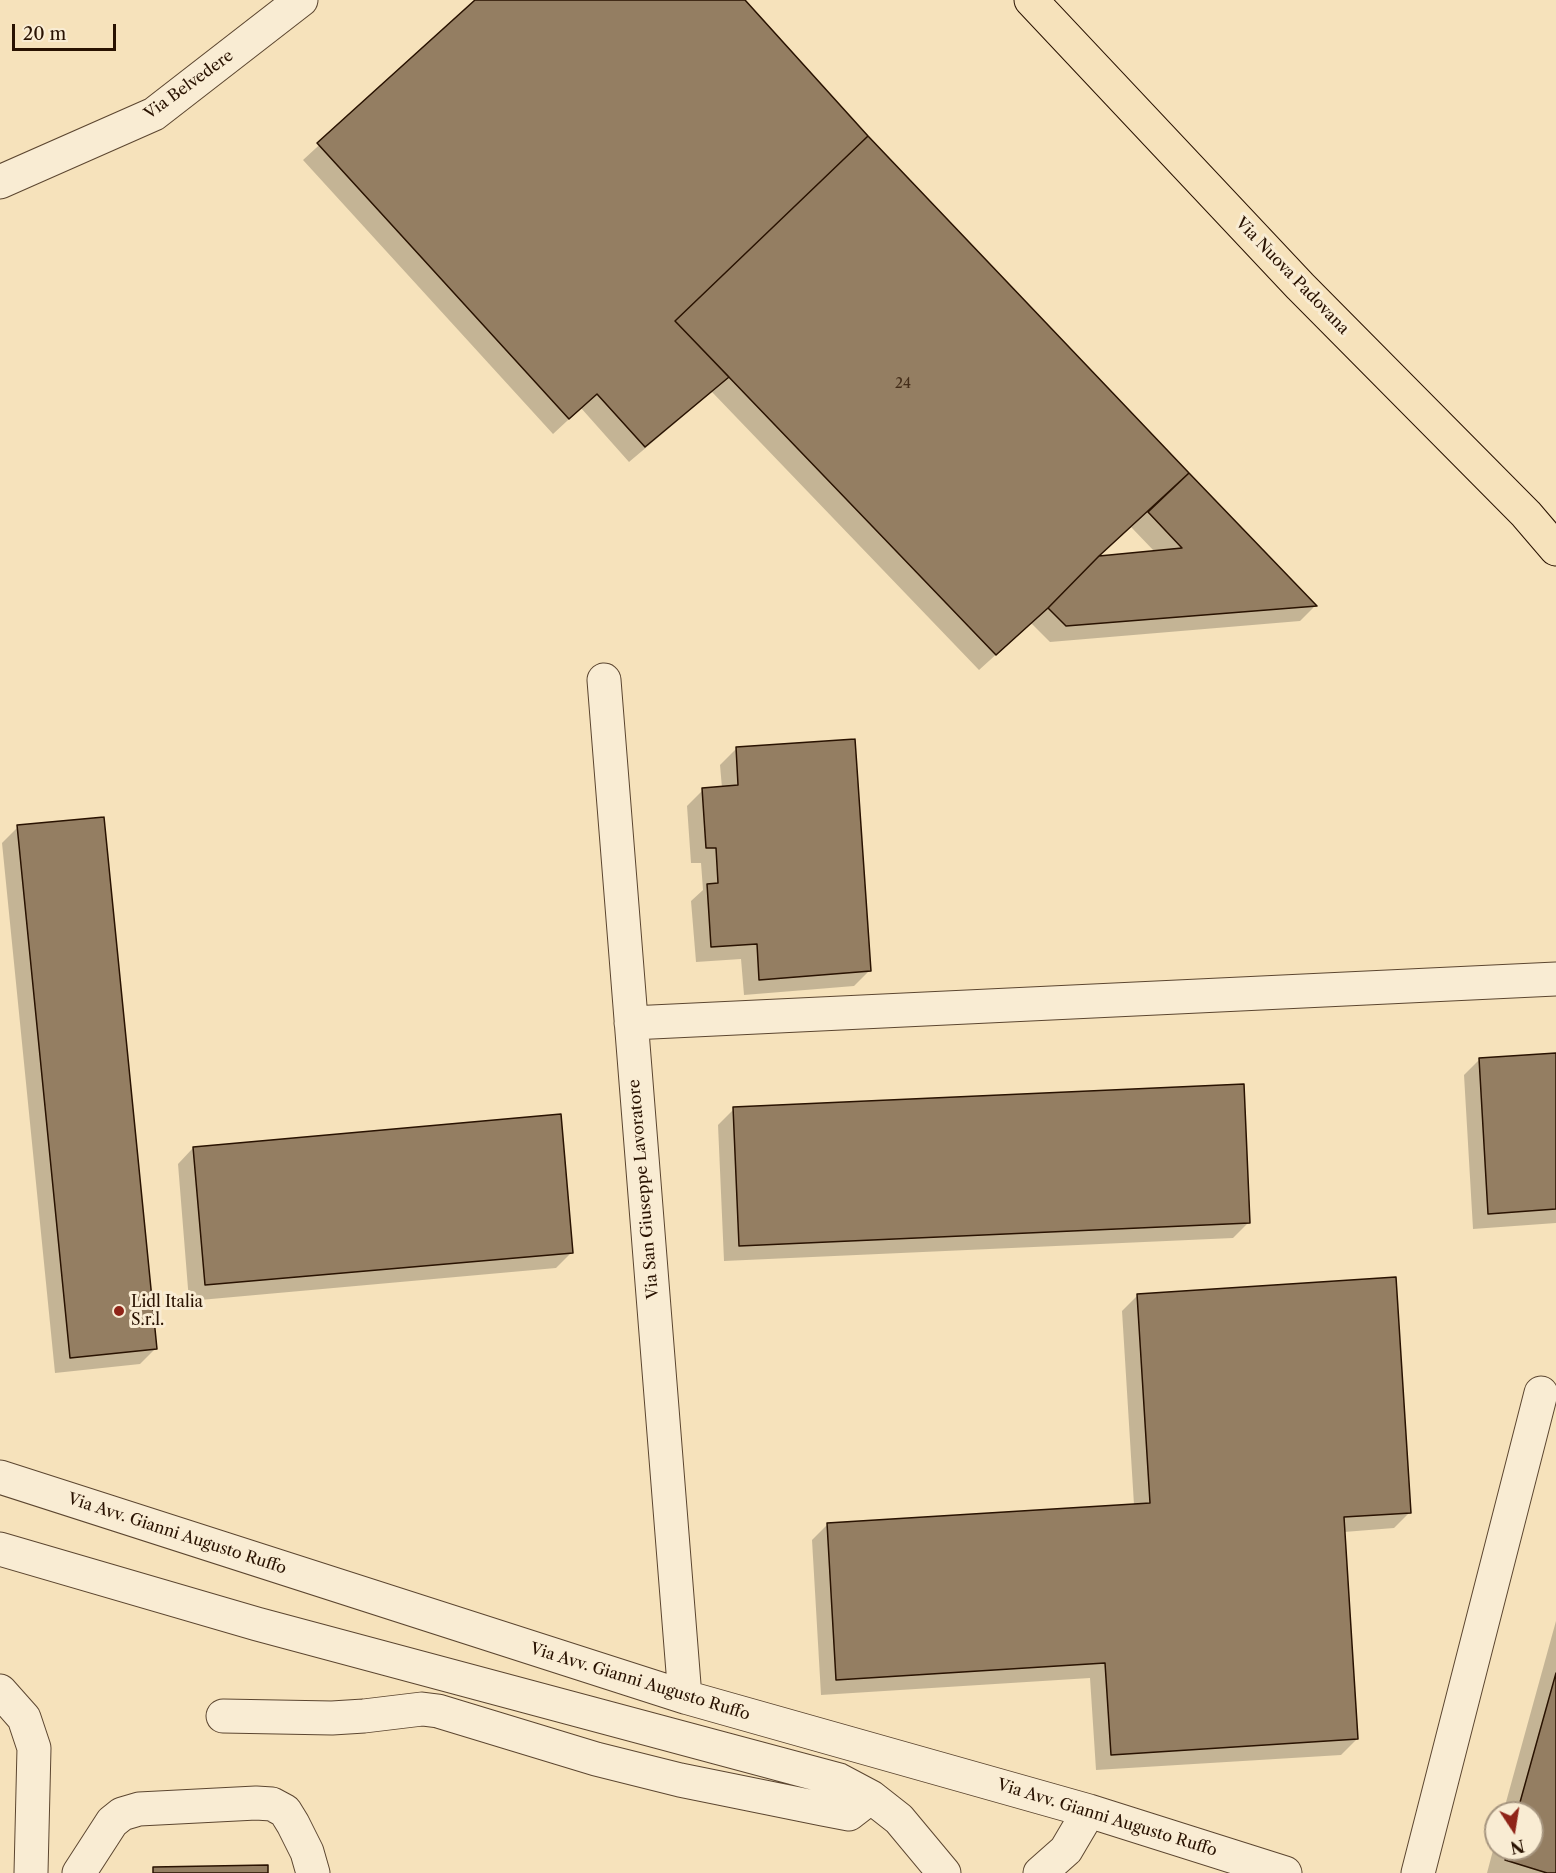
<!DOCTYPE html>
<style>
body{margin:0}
#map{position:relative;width:1556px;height:1873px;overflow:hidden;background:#f6e2bb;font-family:"Libre Caslon Text",serif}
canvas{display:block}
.north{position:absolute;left:1484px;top:1801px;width:60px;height:60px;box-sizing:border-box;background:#f9ecd3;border:2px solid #a6957f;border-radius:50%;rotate:168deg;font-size:16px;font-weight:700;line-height:24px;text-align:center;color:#291201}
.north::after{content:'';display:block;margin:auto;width:21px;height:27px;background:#8f2418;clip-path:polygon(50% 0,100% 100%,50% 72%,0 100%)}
.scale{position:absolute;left:12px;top:24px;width:104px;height:27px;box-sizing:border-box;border:3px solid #291201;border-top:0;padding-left:8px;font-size:18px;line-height:21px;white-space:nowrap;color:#291201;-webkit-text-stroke:4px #f9ecd3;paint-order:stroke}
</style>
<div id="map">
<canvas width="1556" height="1873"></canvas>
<div class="north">N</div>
<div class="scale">20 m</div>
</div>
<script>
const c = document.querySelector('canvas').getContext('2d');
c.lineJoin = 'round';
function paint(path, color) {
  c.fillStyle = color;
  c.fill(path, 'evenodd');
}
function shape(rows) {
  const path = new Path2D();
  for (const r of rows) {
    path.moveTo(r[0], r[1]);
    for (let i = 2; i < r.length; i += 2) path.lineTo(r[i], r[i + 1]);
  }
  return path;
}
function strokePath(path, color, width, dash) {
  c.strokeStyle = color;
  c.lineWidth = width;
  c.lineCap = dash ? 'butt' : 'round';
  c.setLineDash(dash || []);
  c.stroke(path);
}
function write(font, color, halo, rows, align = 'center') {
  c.font = font + ' "Libre Caslon Text",serif';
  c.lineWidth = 6;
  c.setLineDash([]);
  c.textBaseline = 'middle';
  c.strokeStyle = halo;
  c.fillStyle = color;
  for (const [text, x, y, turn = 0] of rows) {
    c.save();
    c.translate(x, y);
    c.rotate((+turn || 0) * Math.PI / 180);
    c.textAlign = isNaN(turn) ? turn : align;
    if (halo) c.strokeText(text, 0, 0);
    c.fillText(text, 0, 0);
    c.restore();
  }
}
paint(shape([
 [477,0,743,0,867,137,1315,606,1300,621,1050,642,1031,623,979,670,712,392,629,462,581,408,553,434,303,160],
 [1131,527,1155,552,1097,558],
 [736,749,869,971,854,986,744,995,741,959,696,962,691,901,703,890,701,863,691,863,687,806,703,790,722,788,720,765],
 [18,827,156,1348,140,1364,55,1373,2,843],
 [1556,1054,1556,1223,1473,1229,1464,1075,1480,1059],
 [734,1109,1249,1222,1233,1238,724,1261,718,1125],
 [193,1148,572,1252,556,1268,189,1301,178,1164],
 [1138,1295,1409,1513,1394,1528,1344,1532,1357,1739,1341,1755,1096,1770,1090,1678,821,1695,812,1540,828,1524,1134,1505,1122,1311],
 [1556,1621,1556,1873,1487,1873,1496,1839,1496,1849,1532,1849,1532,1813,1503,1813]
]), '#0003');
const building = shape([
 [475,0,745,0,868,136,675,321,729,377,645,447,597,394,569,419,317,143,475,0],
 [868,136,1189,473,1099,556,1048,608,996,655,675,321,868,136],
 [1189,473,1317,606,1066,626,1048,608,1099,556,1182,548,1148,512,1189,473],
 [855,739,871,971,759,980,757,944,711,947,707,884,718,883,716,848,706,848,702,788,738,785,736,747,855,739],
 [104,817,157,1349,70,1358,17,825,104,817],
 [1556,1053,1556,1209,1488,1214,1479,1058,1556,1053],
 [1244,1084,1250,1223,739,1246,733,1107,1244,1084],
 [561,1114,573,1253,205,1285,193,1147,561,1114],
 [1396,1277,1411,1513,1344,1517,1358,1739,1111,1755,1105,1663,836,1680,827,1523,1150,1503,1137,1294,1396,1277],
 [1556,1673,1556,1873,1547,1873,1505,1860,1508,1849,1532,1849,1532,1813,1517,1813,1556,1673],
 [268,1865,268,1873,153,1873,153,1867,268,1865]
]);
paint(building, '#947e62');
strokePath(building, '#291201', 1.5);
const minor = shape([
 [0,182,154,114,301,0],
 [604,680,685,1697],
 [631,1023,1556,979],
 [0,1477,685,1697,1089,1811,1285,1873],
 [0,1549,257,1624,839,1780,871,1797,899,1819,944,1873],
 [0,1691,24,1718,34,1748,31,1873],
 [223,1716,332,1718,364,1716,422,1709,438,1711,596,1759,680,1780,823,1809,849,1814,871,1797],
 [79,1873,112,1822,122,1814,139,1809,256,1803,272,1804,285,1811,293,1824,307,1852,313,1873],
 [1040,1873,1066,1850,1089,1811],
 [1418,1873,1541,1393]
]);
const major = shape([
 [1031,0,1300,286,1526,514,1556,549]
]);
strokePath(minor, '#5c4630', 35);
strokePath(major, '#291201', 35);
strokePath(minor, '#f9ecd3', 33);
strokePath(major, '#f6e2bb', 33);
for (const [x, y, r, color] of [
 [119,1311,6,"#8f2418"]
]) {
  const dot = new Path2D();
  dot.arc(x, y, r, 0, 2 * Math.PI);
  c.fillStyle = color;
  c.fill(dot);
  strokePath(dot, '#f9ecd3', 2);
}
write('14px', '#442d19', null, [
 ["24",903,384]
]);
write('16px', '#291201', '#f9ecd3', [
 ["Via Belvedere",189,85,-36],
 ["Via Nuova Padovana",1292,276,46],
 ["Via San Giuseppe Lavoratore",644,1189,-95],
 ["Via Avv. Gianni Augusto Ruffo",177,1534,18],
 ["Via Avv. Gianni Augusto Ruffo",640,1682,17],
 ["Via Avv. Gianni Augusto Ruffo",1107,1818,17]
]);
write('16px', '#291201', '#f9ecd3', [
 ["Lidl Italia",131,1302],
 ["S.r.l.",131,1320]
], 'left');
</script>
